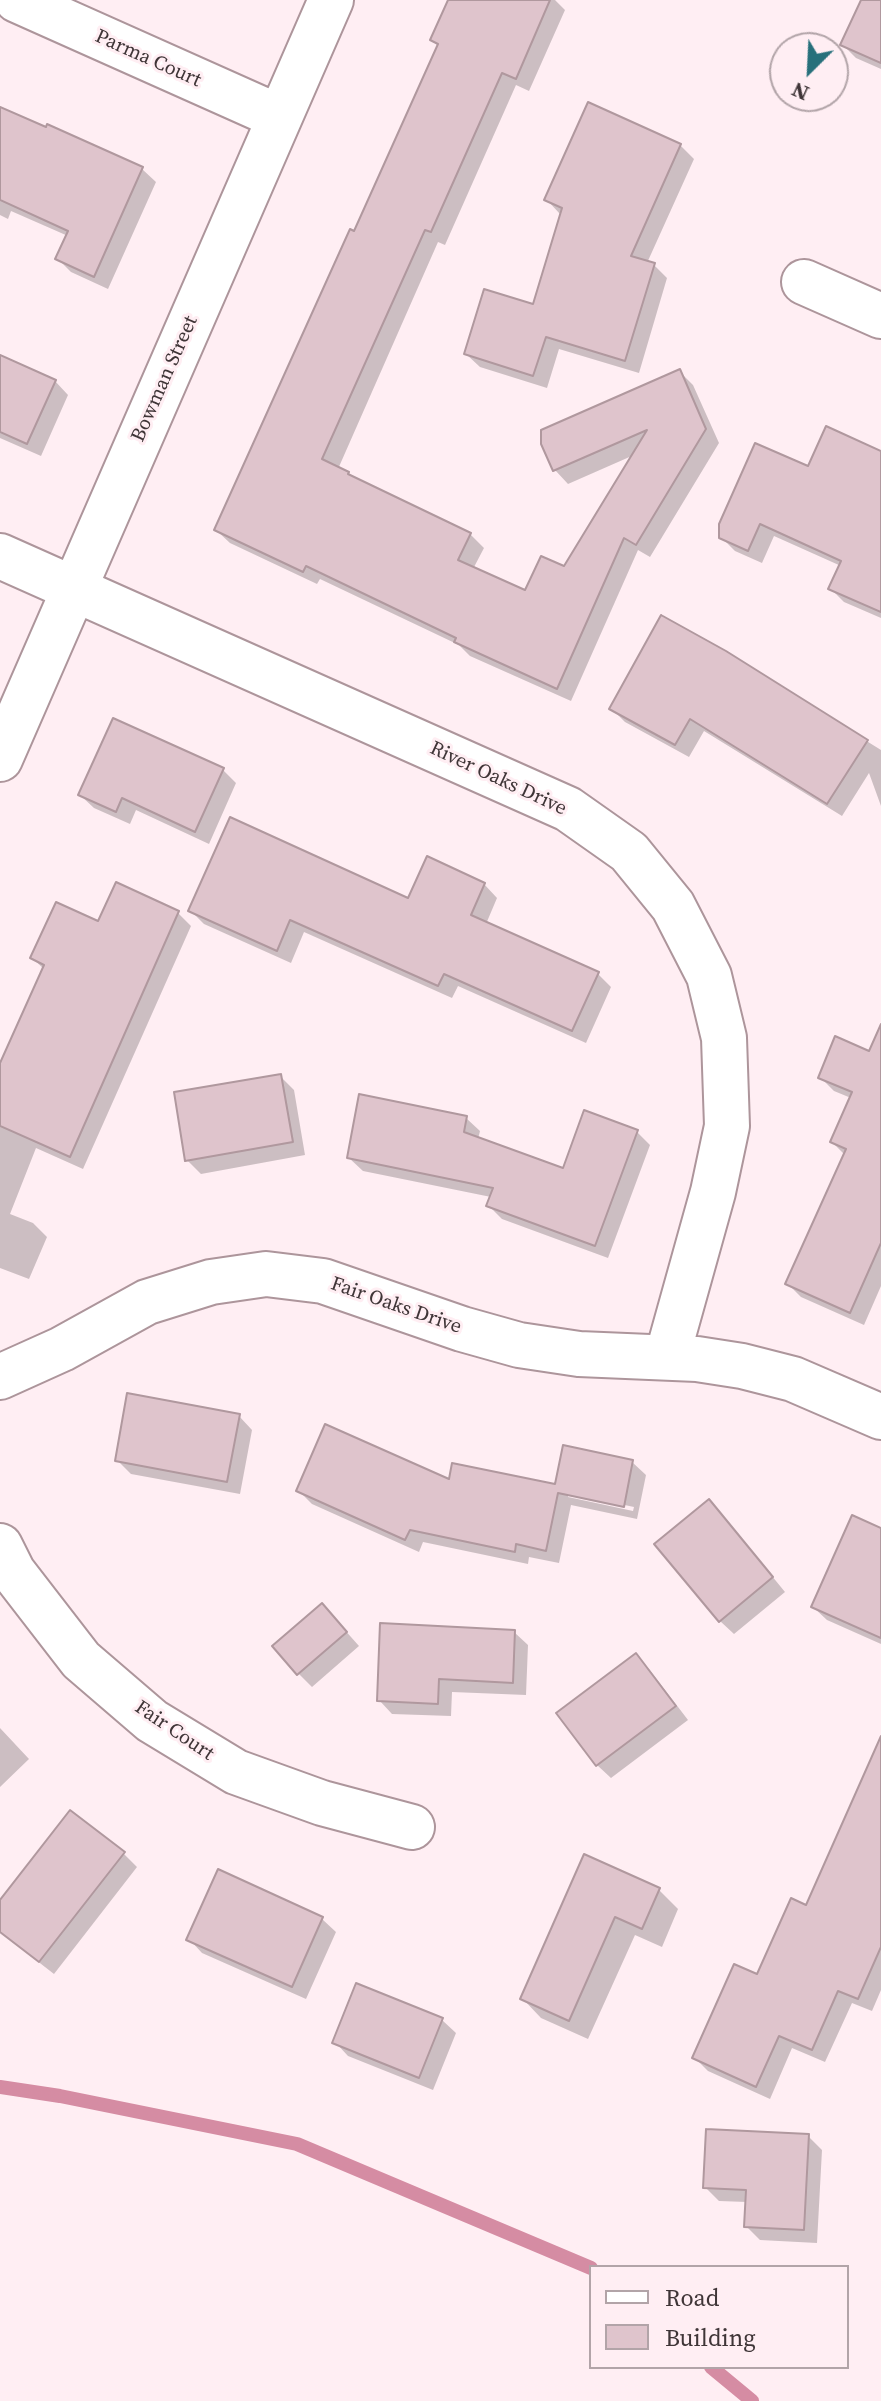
<!DOCTYPE html>
<style>
body{margin:0}
#map{position:relative;width:881px;height:2401px;overflow:hidden;background:#ffeef3;font-family:"Source Serif 4",serif}
canvas{display:block}
.legend{position:absolute;left:589px;top:2265px;width:260px;height:104px;box-sizing:border-box;background:#ffeef3;border:2px solid #b2a4a8;margin:0;padding:10px 14px;list-style:none;font-size:24px;color:#3f3537}
.legend li{display:flex;align-items:center;gap:16px;height:40px}
.legend b{width:40px;border:2px solid #b2a4a8}
.north{position:absolute;left:769px;top:32px;width:80px;height:80px;box-sizing:border-box;background:#ffeef3;border:2px solid #b2a4a8;border-radius:50%;rotate:204deg;font-size:22px;font-weight:700;line-height:32px;text-align:center;color:#3f3537}
.north::after{content:'';display:block;margin:auto;width:28px;height:36px;background:#27707b;clip-path:polygon(50% 0,100% 100%,50% 72%,0 100%)}
</style>
<div id="map">
<canvas width="881" height="2401"></canvas>
<ul class="legend">
<li><b style="height:10px;background:#fff"></b>Road</li>
<li><b style="height:22px;background:#dfc4cc"></b>Building</li>
</ul>
<div class="north">N</div>
</div>
<script>
const c = document.querySelector('canvas').getContext('2d');
c.lineJoin = 'round';
function paint(path, color) {
  c.fillStyle = color;
  c.fill(path, 'evenodd');
}
function shape(rows) {
  const path = new Path2D();
  for (const r of rows) {
    path.moveTo(r[0], r[1]);
    for (let i = 2; i < r.length; i += 2) path.lineTo(r[i], r[i + 1]);
  }
  return path;
}
function strokePath(path, color, width, dash) {
  c.strokeStyle = color;
  c.lineWidth = width;
  c.lineCap = dash ? 'butt' : 'round';
  c.setLineDash(dash || []);
  c.stroke(path);
}
function write(font, color, halo, rows, align = 'center') {
  c.font = font + ' "Source Serif 4",serif';
  c.lineWidth = 6;
  c.setLineDash([]);
  c.textBaseline = 'middle';
  c.strokeStyle = halo;
  c.fillStyle = color;
  for (const [text, x, y, turn = 0] of rows) {
    c.save();
    c.translate(x, y);
    c.rotate((+turn || 0) * Math.PI / 180);
    c.textAlign = isNaN(turn) ? turn : align;
    if (halo) c.strokeText(text, 0, 0);
    c.fillText(text, 0, 0);
    c.restore();
  }
}
paint(shape([
 [450,0,555,0,565,10,529,91,516,85,445,245,438,242,338,469,353,479,470,534,484,548,473,569,526,593,565,568,634,455,568,484,555,470,679,371,693,385,719,443,650,557,638,550,571,701,470,656,459,645,320,579,317,584,230,543,216,530,355,234,439,47,432,40],
 [881,12,881,69,856,58,843,45],
 [0,109,142,169,156,182,108,289,71,272,58,259,68,236,11,211,8,219,0,215],
 [680,145,694,159,647,263,654,265,667,278,639,373,559,349,547,388,480,367,466,354,534,307,560,214,547,200],
 [0,357,55,381,68,395,41,456,0,438],
 [881,454,881,618,844,602,831,589,841,566,774,536,762,563,735,551,721,537,809,469],
 [725,653,881,750,881,806,869,773,842,816,704,731,689,757,625,722,612,709],
 [223,770,236,783,209,844,136,810,130,824,94,808,80,795],
 [484,884,497,898,486,924,597,973,611,987,586,1043,458,986,452,998,304,932,291,963,204,924,191,911,409,901],
 [178,913,191,926,83,1169,36,1148,10,1214,33,1223,47,1237,29,1279,0,1268,0,1068,44,969,32,958,99,924],
 [881,1058,881,1286,864,1325,801,1297,788,1284,845,1155,832,1142,851,1098,834,1091,820,1077],
 [280,1076,294,1090,305,1155,201,1174,187,1160],
 [466,1118,480,1131,478,1139,564,1170,636,1131,650,1145,608,1258,502,1219,488,1205,491,1197,363,1171,349,1158],
 [239,1416,252,1430,240,1494,131,1474,117,1460],
 [632,1462,646,1475,637,1519,571,1505,559,1563,529,1557,528,1564,423,1542,419,1552,312,1504,298,1490,451,1482,556,1487],
 [568,1493,634,1507,633,1511,568,1497],
 [722,1515,785,1592,734,1634,720,1621],
 [881,1530,881,1644,827,1620,813,1607],
 [335,1619,359,1646,312,1687,298,1673],
 [514,1632,528,1645,526,1695,452,1692,451,1716,392,1714,379,1700],
 [636,1656,649,1669,688,1720,611,1778,597,1765],
 [0,1728,29,1759,0,1787],
 [881,1768,881,1990,872,2011,852,2003,825,2062,792,2048,770,2099,708,2071,695,2058,758,1977,807,1907],
 [123,1853,137,1867,54,1974,0,1932,0,1904],
 [585,1857,659,1890,678,1909,662,1947,635,1935,588,2039,541,2018,522,1998],
 [322,1919,336,1932,306,1999,202,1953,189,1939],
 [442,2020,456,2033,433,2090,348,2056,335,2042],
 [808,2136,822,2150,817,2243,760,2240,746,2226,747,2202,719,2201,705,2187]
]), '#0003');
strokePath(shape([
 [0,2087,60,2096,297,2144,591,2268],
 [711,2367,752,2401]
]), '#d58ca3', 14);
const building = shape([
 [448,0,550,0,516,79,502,73,431,232,425,230,322,459,349,472,348,474,471,533,458,560,525,590,541,556,564,566,647,430,553,471,541,444,541,430,680,369,706,429,636,545,624,538,557,689,454,642,456,638,306,566,303,572,214,530,350,229,354,231,438,44,430,40,448,0],
 [861,0,881,0,881,63,840,45,861,0],
 [588,102,681,144,631,256,655,263,625,361,546,337,533,376,464,354,484,289,533,304,562,208,544,200,588,102],
 [0,107,46,127,47,124,143,167,94,277,55,259,68,231,0,200,0,107],
 [0,355,56,380,27,444,0,432,0,355],
 [826,426,881,451,881,612,828,589,841,561,760,524,748,551,719,538,719,524,755,443,808,466,826,426],
 [661,615,726,651,868,740,827,804,690,719,675,745,609,709,661,615],
 [113,718,224,768,195,832,122,798,116,812,78,795,113,718],
 [230,817,408,898,427,856,485,883,471,915,599,972,572,1031,444,974,438,986,290,920,277,951,188,911,230,817],
 [116,882,179,911,70,1157,0,1126,0,1063,44,965,30,958,56,902,98,921,116,882],
 [881,1024,881,1243,850,1313,785,1284,846,1149,830,1142,852,1092,818,1078,835,1036,869,1051,881,1024],
 [281,1074,293,1142,185,1161,174,1092,281,1074],
 [359,1094,467,1116,464,1132,563,1168,584,1110,638,1130,595,1246,486,1206,493,1188,347,1158,359,1094],
 [127,1393,240,1414,227,1482,115,1461,127,1393],
 [325,1424,449,1479,452,1463,555,1484,563,1445,633,1460,624,1507,558,1493,546,1551,516,1544,515,1552,410,1530,405,1540,296,1491,325,1424],
 [709,1499,773,1577,719,1622,654,1544,709,1499],
 [852,1515,881,1528,881,1638,811,1607,852,1515],
 [322,1603,347,1632,297,1675,272,1646,322,1603],
 [380,1623,515,1630,513,1683,439,1679,438,1704,377,1701,380,1623],
 [636,1653,676,1706,596,1766,556,1713,636,1653],
 [881,1736,881,1947,858,1999,838,1991,812,2050,779,2036,756,2087,692,2058,734,1964,757,1974,791,1898,806,1905,881,1736],
 [70,1810,125,1852,39,1962,0,1932,0,1900,70,1810],
 [584,1854,660,1888,642,1929,615,1917,569,2021,520,1999,584,1854],
 [218,1869,323,1917,292,1987,186,1940,218,1869],
 [356,1983,443,2018,419,2078,332,2043,356,1983],
 [706,2129,809,2134,804,2230,744,2227,746,2190,703,2188,706,2129]
]);
paint(building, '#dfc4cc');
strokePath(building, '#b0989e', 2);
const minor = shape([
 [17,0,279,117],
 [804,282,881,316],
 [0,556,568,809,629,852,673,906,709,976,724,1038,727,1126,713,1192,667,1357],
 [0,759,331,0],
 [0,1377,62,1349,147,1302,211,1282,266,1274,323,1281,462,1329,519,1345,579,1354,697,1359,742,1366,793,1379,881,1417],
 [0,1546,13,1572,81,1660,152,1721,236,1772,322,1803,412,1827]
]);
strokePath(minor, '#ad959b', 48);
strokePath(minor, '#fff', 44);
write('20px', '#3f3537', '#ffeef3', [
 ["Parma Court",148,59,24],
 ["Bowman Street",165,379,-66],
 ["River Oaks Drive",498,779,25],
 ["Fair Oaks Drive",396,1306,19],
 ["Fair Court",174,1731,34]
]);
</script>
